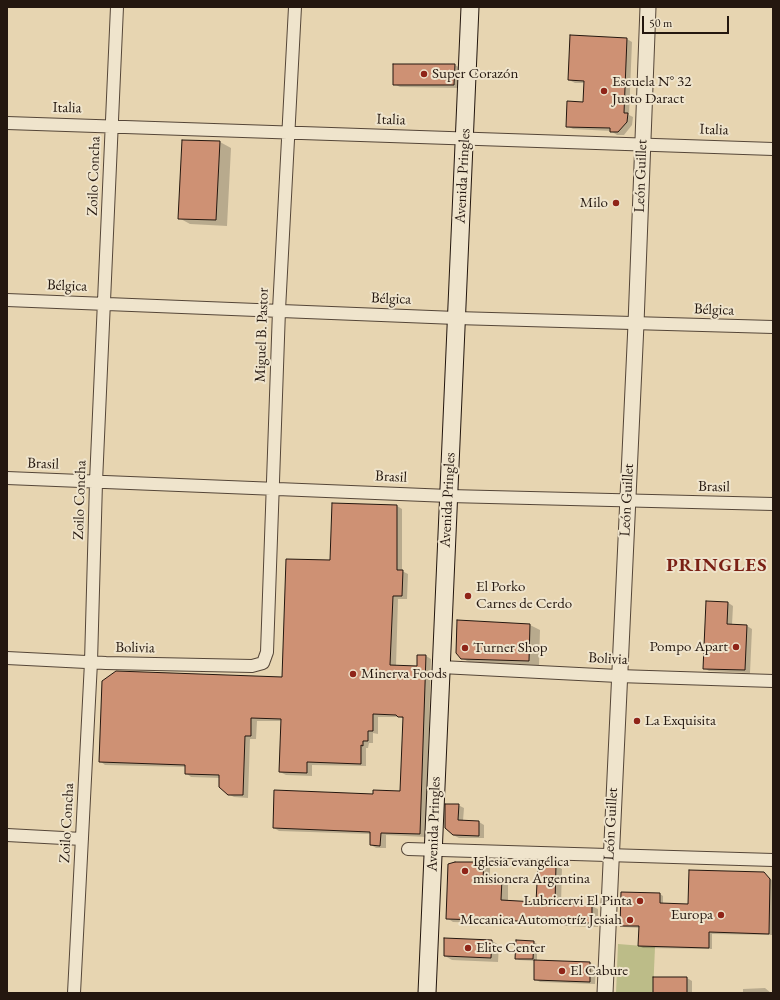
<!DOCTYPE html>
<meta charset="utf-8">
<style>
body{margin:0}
#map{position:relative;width:780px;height:1000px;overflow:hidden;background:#e7d5b1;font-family:"EB Garamond",serif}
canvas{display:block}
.frame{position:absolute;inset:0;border:8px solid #24170f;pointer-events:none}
.scale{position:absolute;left:642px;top:16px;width:87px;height:18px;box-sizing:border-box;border:2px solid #24170f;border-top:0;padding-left:5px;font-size:12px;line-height:14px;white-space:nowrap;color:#24170f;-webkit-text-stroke:3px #efe4cc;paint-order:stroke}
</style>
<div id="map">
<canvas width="780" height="1000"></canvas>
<div class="frame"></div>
<div class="scale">50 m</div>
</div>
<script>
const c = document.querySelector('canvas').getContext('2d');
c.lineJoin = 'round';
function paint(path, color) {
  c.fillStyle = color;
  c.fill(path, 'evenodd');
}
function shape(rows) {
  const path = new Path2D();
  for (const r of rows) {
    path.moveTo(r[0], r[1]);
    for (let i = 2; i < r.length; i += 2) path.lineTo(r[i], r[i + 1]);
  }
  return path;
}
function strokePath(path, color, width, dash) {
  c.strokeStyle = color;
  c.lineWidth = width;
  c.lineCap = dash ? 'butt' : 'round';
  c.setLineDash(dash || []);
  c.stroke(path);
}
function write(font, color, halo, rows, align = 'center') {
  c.font = font + ' "EB Garamond",serif';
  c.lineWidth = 4;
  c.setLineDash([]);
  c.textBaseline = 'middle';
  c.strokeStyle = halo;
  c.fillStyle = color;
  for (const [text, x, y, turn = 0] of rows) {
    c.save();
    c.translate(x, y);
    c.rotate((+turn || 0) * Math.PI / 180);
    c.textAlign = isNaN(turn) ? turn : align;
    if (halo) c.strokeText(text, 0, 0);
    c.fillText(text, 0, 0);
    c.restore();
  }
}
paint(shape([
 [618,944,655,947,653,993,616,993]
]), '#bcbc88');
paint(shape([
 [571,36,627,39,632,42,629,115,633,117,632,125,624,135,617,135,611,131,573,129,567,126,584,103,585,83,575,83,569,80],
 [455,65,460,68,459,88,400,87,394,84],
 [183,141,220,142,231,148,227,226,190,224,179,218],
 [397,506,402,509,402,571,408,574,407,599,398,599,396,666,418,667,418,656,426,656,431,659,426,837,386,835,386,848,376,848,371,845,371,834,279,831,274,828,374,795,401,792,404,719,400,717,378,717,378,734,373,733,373,743,369,743,368,748,366,748,366,766,312,765,312,776,286,775,280,772,282,721,257,721,256,739,250,739,248,798,234,797,228,794,220,778,191,777,186,773,186,767,105,765,100,761,283,678,331,561],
 [727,602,733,606,732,625,747,626,752,629,750,673,709,671,704,668],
 [458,621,530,625,540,630,539,666,472,664,462,658],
 [458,805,464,808,463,821,479,822,484,825,484,838,459,838,453,835],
 [483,863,490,867,490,880,502,880,508,884,508,902,537,903,556,866,562,869,561,904,592,906,598,909,598,927,453,922,447,918],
 [763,873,773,881,772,935,712,934,712,949,643,948,639,946,640,928,624,927,621,925,660,894,663,896,663,904,689,905],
 [492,941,499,945,498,962,452,960,445,956],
 [534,942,537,944,537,961,590,963,596,966,595,984,540,982,535,979,535,961,519,960,516,958],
 [687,978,692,981,692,993,654,993],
 [765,988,771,993,743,993,743,989]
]), '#0003');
const building = shape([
 [570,35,627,38,624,113,628,113,627,122,618,132,610,132,610,128,566,127,567,101,583,102,584,81,568,80,570,35],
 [393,64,455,64,454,85,393,85,393,64],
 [182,140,220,141,216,220,178,219,182,140],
 [332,503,397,505,397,570,403,570,402,596,393,596,390,665,417,666,417,655,426,655,420,834,381,833,380,846,370,845,370,832,273,828,274,790,373,794,373,790,400,791,403,717,398,717,396,715,373,714,373,731,368,731,368,741,363,741,363,746,361,745,361,764,307,762,307,773,279,772,281,719,251,718,251,736,245,736,243,795,228,795,219,787,219,775,185,774,185,765,99,762,102,681,116,671,282,677,286,559,330,560,332,503],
 [706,601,728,602,727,624,747,625,745,670,703,669,706,601],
 [457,620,530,624,529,661,461,659,456,653,457,620],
 [445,804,459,804,458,820,479,821,479,836,453,835,445,828,445,804],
 [455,862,484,862,483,878,502,879,501,900,536,902,538,864,556,865,555,903,592,905,592,923,446,919,448,864,455,862],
 [689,870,764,872,770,879,769,934,709,932,709,948,638,946,639,926,620,926,621,892,660,893,660,903,688,904,689,870],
 [444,938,492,940,491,958,444,956,444,938],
 [516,940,534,941,533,959,515,959,516,940],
 [534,960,590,962,590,982,534,980,534,960],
 [653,977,687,977,687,993,653,993,653,977]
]);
paint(building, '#ce9174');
strokePath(building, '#24170f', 1);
const minor = shape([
 [7,123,773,149],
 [7,300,456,318,773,327],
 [7,478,449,496,773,504],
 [7,658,106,663,252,666,263,663,267,652,279,310,295,7],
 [441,667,618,676,773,681],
 [7,835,82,839],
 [408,849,773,860],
 [74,993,91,662,96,482,117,7]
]);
const tertiary = shape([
 [605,993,636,324,648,7]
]);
const secondary = shape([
 [427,993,470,7]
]);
strokePath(minor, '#554638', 14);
strokePath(tertiary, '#554638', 17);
strokePath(secondary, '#24170f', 19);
strokePath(minor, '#efe4cc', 12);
strokePath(tertiary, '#efe4cc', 15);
strokePath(secondary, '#efe4cc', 17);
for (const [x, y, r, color] of [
 [424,74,4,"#8f2418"],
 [604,91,4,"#8f2418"],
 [616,203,4,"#8f2418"],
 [468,596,4,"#8f2418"],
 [736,647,4,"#8f2418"],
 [465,648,4,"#8f2418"],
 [353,674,4,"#8f2418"],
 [637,721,4,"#8f2418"],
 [465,871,4,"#8f2418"],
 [640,901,4,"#8f2418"],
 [721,915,4,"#8f2418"],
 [630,920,4,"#8f2418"],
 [468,948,4,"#8f2418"],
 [562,971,4,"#8f2418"]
]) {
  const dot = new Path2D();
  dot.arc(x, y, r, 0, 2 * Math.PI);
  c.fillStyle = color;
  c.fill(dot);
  strokePath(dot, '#efe4cc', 1.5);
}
write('15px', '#24170f', '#efe4cc', [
 ["Super Corazón",432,74],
 ["Escuela N° 32",612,82],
 ["Justo Daract",612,99],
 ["Milo",608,203,"right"],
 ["El Porko",476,587],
 ["Carnes de Cerdo",476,604],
 ["Pompo Apart",728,647,"right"],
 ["Turner Shop",473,648],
 ["Minerva Foods",361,674],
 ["La Exquisita",645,721],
 ["Iglesia evangélica",473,862],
 ["misionera Argentina",473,879],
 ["Lubricervi El Pinta",632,901,"right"],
 ["Europa",713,915,"right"],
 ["Mecanica Automotríz Jesiah",622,920,"right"],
 ["Elite Center",476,948],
 ["El Cabure",570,971]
], 'left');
write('15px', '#24170f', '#efe4cc', [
 ["Italia",67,108,1],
 ["Italia",391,120,2],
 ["Italia",714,130,2],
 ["Zoilo Concha",94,176,-88],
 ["Avenida Pringles",463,176,-87],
 ["León Guillet",641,176,-88],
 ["Bélgica",67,286,2],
 ["Bélgica",391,299,2],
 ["Bélgica",714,310,2],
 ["Miguel B. Pastor",262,335,-88],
 ["Brasil",43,464,2],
 ["Brasil",391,477,3],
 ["Brasil",714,487,1],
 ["Zoilo Concha",80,500,-88],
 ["Avenida Pringles",448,500,-87],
 ["León Guillet",627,500,-87],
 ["Bolivia",135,648,1],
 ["Bolivia",608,659,3],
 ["Zoilo Concha",67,823,-87],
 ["Avenida Pringles",434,824,-88],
 ["León Guillet",611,824,-87]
]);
c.letterSpacing = '1px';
write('bold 19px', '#7a1f14', '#efe4cc', [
 ["PRINGLES",717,566]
]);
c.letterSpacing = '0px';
</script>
